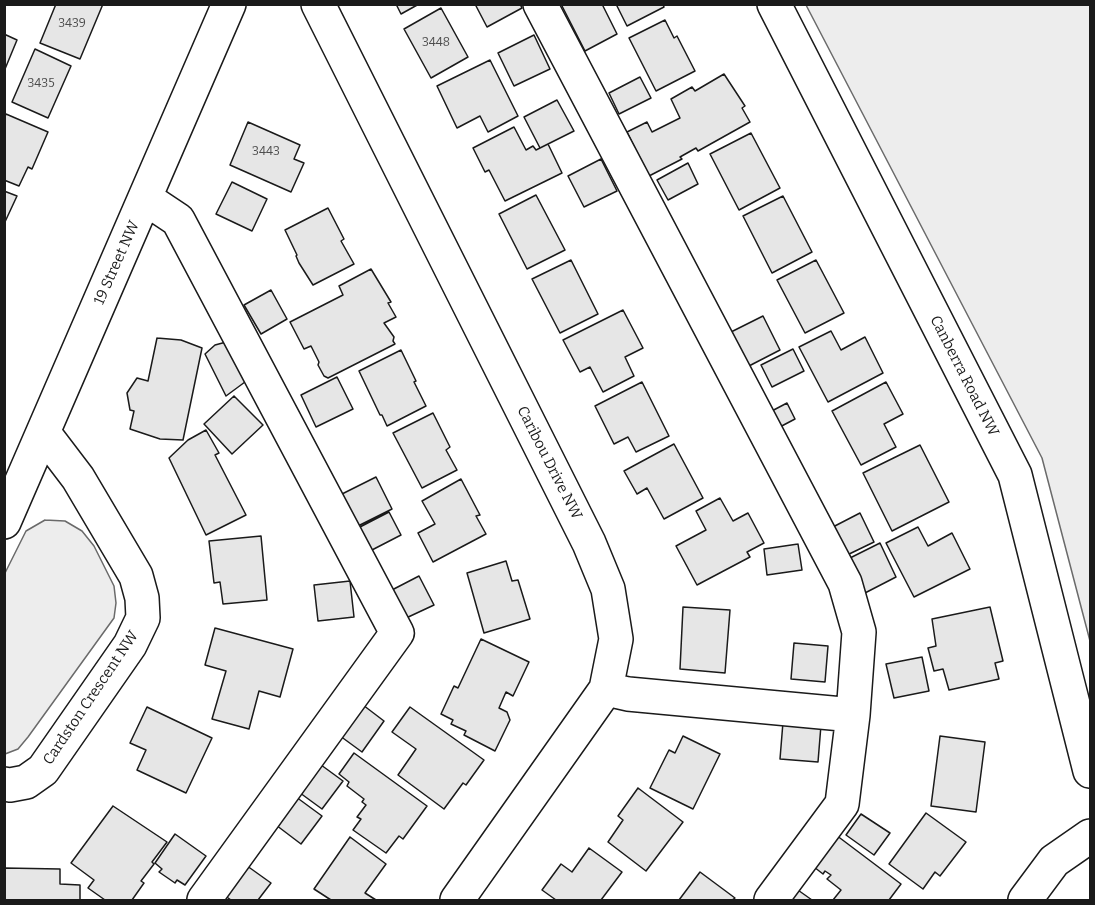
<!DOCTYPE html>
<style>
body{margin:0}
#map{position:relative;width:1095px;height:905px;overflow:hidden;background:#fff;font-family:Bitter,serif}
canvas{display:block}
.frame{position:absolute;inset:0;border:6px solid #1a1a1a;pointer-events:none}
</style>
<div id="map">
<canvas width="1095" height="905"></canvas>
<div class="frame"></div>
</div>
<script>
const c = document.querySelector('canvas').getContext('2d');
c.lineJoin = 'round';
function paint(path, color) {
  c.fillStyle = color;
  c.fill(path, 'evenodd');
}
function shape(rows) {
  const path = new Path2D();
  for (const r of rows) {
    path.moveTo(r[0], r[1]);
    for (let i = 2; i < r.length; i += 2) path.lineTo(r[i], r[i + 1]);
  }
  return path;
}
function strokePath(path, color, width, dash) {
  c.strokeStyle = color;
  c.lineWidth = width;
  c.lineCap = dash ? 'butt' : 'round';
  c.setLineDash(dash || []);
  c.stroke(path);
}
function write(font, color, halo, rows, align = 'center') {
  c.font = font + ' Bitter,serif';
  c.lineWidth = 4.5;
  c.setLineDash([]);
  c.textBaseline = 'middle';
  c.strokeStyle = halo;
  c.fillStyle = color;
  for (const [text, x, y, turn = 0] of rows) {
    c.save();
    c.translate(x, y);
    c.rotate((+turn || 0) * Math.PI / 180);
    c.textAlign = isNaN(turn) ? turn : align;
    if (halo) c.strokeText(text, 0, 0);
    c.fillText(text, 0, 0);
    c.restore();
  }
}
const built = shape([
 [806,5,1090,5,1090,641,1042,458,806,5],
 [45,520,65,521,82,531,94,546,114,586,116,603,114,618,28,737,18,749,5,754,5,573,26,531,45,520]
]);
paint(built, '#ededed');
strokePath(built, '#6a6a6a', 1.5);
const building = shape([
 [56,4,103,4,80,59,40,43,56,4],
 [396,4,419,4,401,14,396,4],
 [475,4,520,4,522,8,487,27,475,4],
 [561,4,602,4,617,34,585,51,561,4],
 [616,4,663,4,664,7,627,26,616,4],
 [441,8,468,57,431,78,404,29,441,8],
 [665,20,674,38,677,36,695,71,656,91,629,38,665,20],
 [4,34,17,40,5,69,4,69,4,34],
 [534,35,550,69,514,86,498,53,534,35],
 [35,49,71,66,48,118,12,102,35,49],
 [490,60,518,116,488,132,480,116,457,128,437,86,490,60],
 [724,74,745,106,742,108,750,122,698,151,696,148,680,157,682,159,649,176,627,132,647,122,652,132,680,118,671,99,692,87,695,91,724,74],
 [640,77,651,98,619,114,609,93,640,77],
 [557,100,574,131,540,148,524,117,557,100],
 [6,114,48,132,32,169,28,167,19,186,4,180,4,118,6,114],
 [248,122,300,145,294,159,304,163,291,192,230,165,248,122],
 [514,127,526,150,533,146,536,150,548,144,562,173,505,201,489,170,485,172,473,148,514,127],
 [751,133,780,188,739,210,710,154,751,133],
 [601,159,617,191,584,207,568,176,601,159],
 [688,163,698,184,668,200,657,180,688,163],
 [232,182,267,199,252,231,216,214,232,182],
 [4,191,17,196,4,224,4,191],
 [536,195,565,250,527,269,499,214,536,195],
 [783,196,812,252,772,273,743,216,783,196],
 [328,208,344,239,341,241,354,264,313,285,299,263,296,256,297,255,285,230,328,208],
 [571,260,598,314,560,333,532,279,571,260],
 [816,260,844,313,805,333,777,280,816,260],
 [371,269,391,302,388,303,396,317,384,323,394,337,393,341,395,344,328,378,324,376,318,365,319,362,311,346,304,349,290,322,343,295,339,286,371,269],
 [271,290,287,319,261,334,244,305,271,290],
 [623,310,643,348,625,357,634,376,603,392,590,367,580,372,563,340,623,310],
 [763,316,780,350,747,367,729,333,763,316],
 [831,331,841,350,865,337,883,373,828,402,799,347,831,331],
 [157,338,181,340,202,348,183,440,160,439,130,429,134,411,130,410,127,393,137,378,148,381,157,338],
 [230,341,249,379,226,396,205,354,215,345,230,341],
 [793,349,804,371,772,387,761,365,793,349],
 [401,350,416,381,414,382,426,406,387,426,382,415,380,415,359,371,401,350],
 [337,377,353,409,316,427,301,395,337,377],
 [642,382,669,436,636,452,628,437,614,444,595,406,642,382],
 [886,382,903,414,884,424,896,447,861,465,832,411,886,382],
 [234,396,263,425,232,454,204,424,234,396],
 [787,403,795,419,776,429,768,413,787,403],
 [433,413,450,447,446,450,457,470,422,488,393,433,433,413],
 [206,430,219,453,215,455,246,515,206,535,169,458,188,440,206,430],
 [674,444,703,498,664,519,647,488,637,494,624,471,674,444],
 [920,445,949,502,892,531,863,473,920,445],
 [376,477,392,509,358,526,342,494,376,477],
 [461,479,480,515,476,516,486,534,433,562,418,533,435,524,422,501,461,479],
 [720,498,733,521,748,513,764,543,747,552,750,557,697,585,676,546,706,530,696,511,720,498],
 [389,512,401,535,370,551,358,528,389,512],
 [860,513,874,542,843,557,829,529,860,513],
 [918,527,928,546,952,533,970,569,914,597,886,543,918,527],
 [261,536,267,600,223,604,220,582,214,583,209,541,261,536],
 [880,543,896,577,863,594,846,560,880,543],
 [798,544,802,570,767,575,764,549,798,544],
 [506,561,512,581,518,580,530,619,484,633,467,573,506,561],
 [419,576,434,605,404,619,390,591,419,576],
 [350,581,354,617,318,621,314,585,350,581],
 [683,607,730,610,725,673,680,669,683,607],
 [990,607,1003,661,995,663,999,679,949,690,943,669,934,671,928,648,936,646,932,619,990,607],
 [215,628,293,649,280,697,259,691,249,729,212,719,226,671,205,665,215,628],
 [481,639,529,662,513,696,506,692,499,708,507,712,510,720,495,751,464,735,466,731,451,724,453,720,441,714,454,686,458,688,481,639],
 [794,643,828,646,825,682,791,679,794,643],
 [922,657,929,691,894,698,886,664,922,657],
 [359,702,384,721,362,752,336,733,359,702],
 [147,707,212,738,186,793,137,770,146,750,130,743,147,707],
 [410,707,484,760,466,785,463,783,444,809,398,775,416,749,392,732,410,707],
 [783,722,821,725,818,762,780,759,783,722],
 [683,736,720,754,693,809,650,788,669,750,675,753,683,736],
 [940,736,985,742,976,812,931,806,940,736],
 [354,753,427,806,403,839,399,836,386,853,353,830,361,819,357,817,366,805,362,802,364,799,347,786,349,782,339,774,354,753],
 [317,762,343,781,322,809,296,790,317,762],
 [638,788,683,822,646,871,608,842,623,820,618,816,638,788],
 [292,794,322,816,301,844,272,822,292,794],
 [113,806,167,842,152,862,154,864,141,881,144,883,132,900,105,900,88,888,94,880,71,863,113,806],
 [926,813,966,842,940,876,935,872,923,889,889,864,926,813],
 [861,814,890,833,874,855,846,835,861,814],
 [828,829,901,884,889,900,833,900,841,890,827,879,831,875,825,871,823,874,805,860,828,829],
 [175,834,206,856,185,885,177,880,175,883,159,872,162,869,155,863,175,834],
 [350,837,386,864,365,893,376,900,331,900,314,889,350,837],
 [589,848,622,872,601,900,556,900,542,890,561,864,572,872,589,848],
 [243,863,271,883,258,900,231,900,221,893,243,863],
 [4,868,60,869,60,884,80,885,80,900,4,900,4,868],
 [700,872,735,898,732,900,679,900,700,872],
 [788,883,812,900,776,900,788,883]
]);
paint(building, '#e6e6e6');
strokePath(building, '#1a1a1a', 1.5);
const minor = shape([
 [318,4,589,543,608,589,616,639,606,689,457,900],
 [540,4,845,583,859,632,853,715,628,694,606,689],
 [774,4,1015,475,1090,771],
 [145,198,178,220,397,633,204,900],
 [4,522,229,4],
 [4,784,10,785,26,782,43,770,130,645,143,618,142,598,136,576,78,478,43,432],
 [771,900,842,804,853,715],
 [1025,900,1054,861,1090,836]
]);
strokePath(minor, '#1a1a1a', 36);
strokePath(minor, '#fff', 33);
write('12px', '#4d4d4d', null, [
 ["3439",72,24],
 ["3448",436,43],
 ["3435",41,84],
 ["3443",266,152]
]);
write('15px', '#1a1a1a', '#fff', [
 ["19 Street NW",117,263,-66],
 ["Canberra Road NW",964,376,63],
 ["Caribou Drive NW",549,463,63],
 ["Cardston Crescent NW",91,698,-56]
]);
</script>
